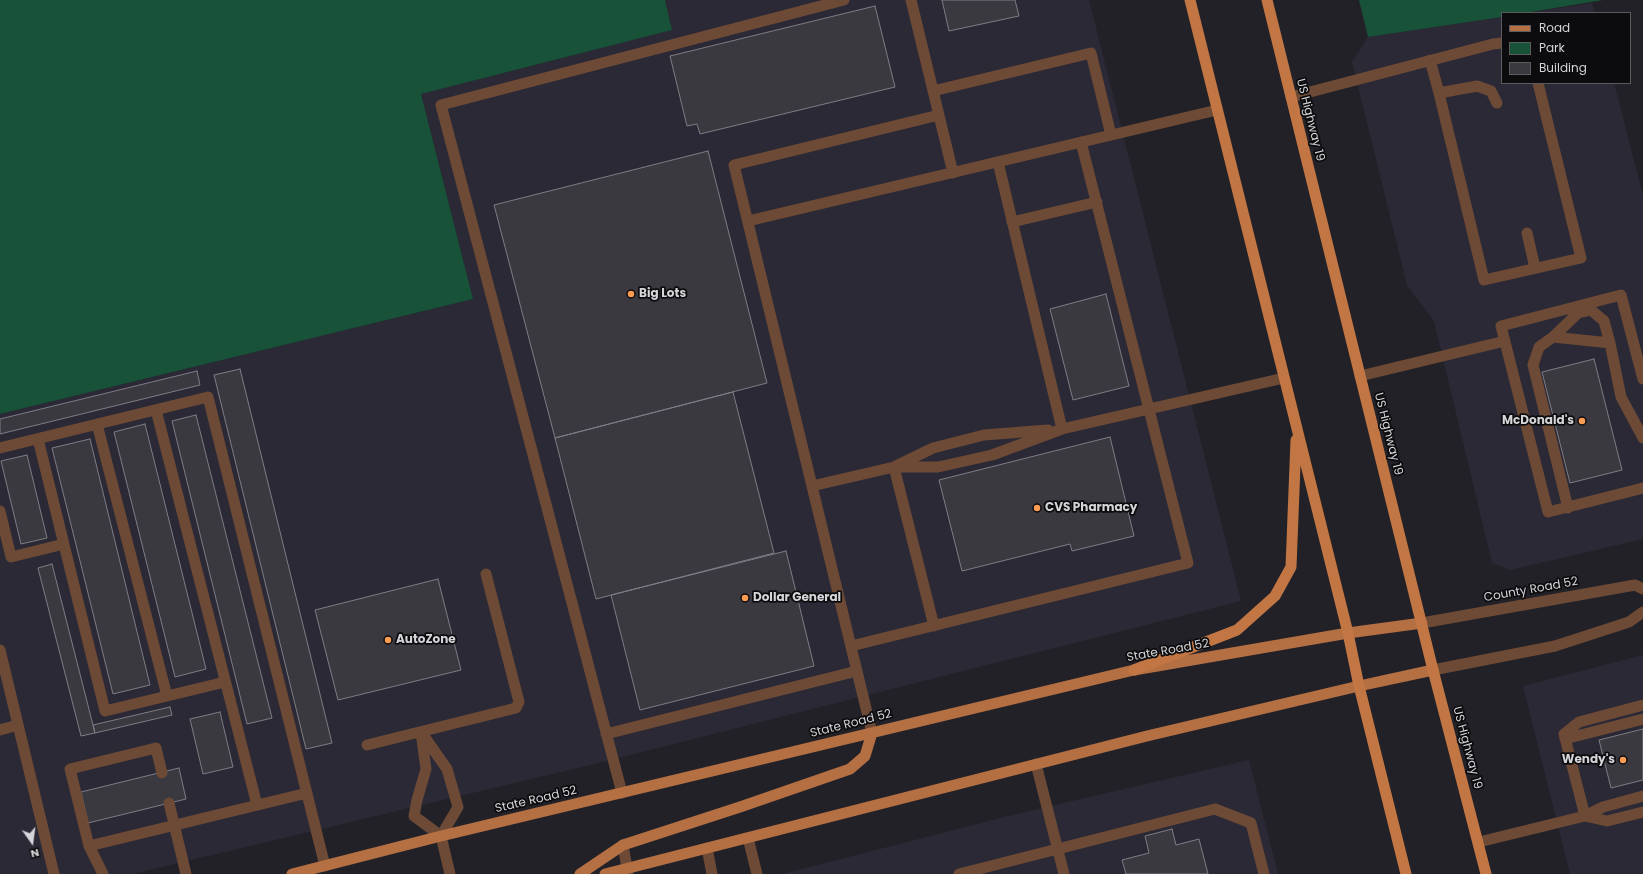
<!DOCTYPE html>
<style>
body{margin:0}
#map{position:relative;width:1643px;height:874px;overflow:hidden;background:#232128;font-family:Poppins,sans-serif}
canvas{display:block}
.legend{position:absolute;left:1501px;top:12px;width:130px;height:72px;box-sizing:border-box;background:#0c0b0e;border:1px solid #5c5b5f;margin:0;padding:5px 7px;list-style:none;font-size:12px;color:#d5d4d8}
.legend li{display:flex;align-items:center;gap:8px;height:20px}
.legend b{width:20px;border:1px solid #5c5b5f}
.north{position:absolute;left:12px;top:822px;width:40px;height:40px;-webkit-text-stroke:3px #0c0b0e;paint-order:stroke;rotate:166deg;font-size:11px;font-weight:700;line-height:16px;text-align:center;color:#d5d4d8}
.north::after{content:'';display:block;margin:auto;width:14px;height:18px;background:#d5d4d8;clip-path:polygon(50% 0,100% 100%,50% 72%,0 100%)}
</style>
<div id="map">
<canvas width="1643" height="874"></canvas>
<ul class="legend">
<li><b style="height:5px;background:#b46f42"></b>Road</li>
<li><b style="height:11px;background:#175239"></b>Park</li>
<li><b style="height:11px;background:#3b3940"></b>Building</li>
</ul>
<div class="north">N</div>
</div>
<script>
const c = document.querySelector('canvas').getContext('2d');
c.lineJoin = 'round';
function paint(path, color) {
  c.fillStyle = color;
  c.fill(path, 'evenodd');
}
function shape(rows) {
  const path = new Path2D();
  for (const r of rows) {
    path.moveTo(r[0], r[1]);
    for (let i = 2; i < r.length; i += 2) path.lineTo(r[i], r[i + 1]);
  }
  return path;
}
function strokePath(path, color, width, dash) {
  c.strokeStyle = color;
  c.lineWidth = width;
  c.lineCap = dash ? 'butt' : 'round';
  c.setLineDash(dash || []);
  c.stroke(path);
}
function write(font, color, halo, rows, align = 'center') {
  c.font = font + ' Poppins,sans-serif';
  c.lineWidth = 3.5;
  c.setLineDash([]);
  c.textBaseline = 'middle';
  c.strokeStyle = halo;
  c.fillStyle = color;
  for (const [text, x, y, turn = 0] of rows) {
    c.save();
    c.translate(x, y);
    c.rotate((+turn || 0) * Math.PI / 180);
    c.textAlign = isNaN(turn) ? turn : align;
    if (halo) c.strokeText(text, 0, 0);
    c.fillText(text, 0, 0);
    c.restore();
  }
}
paint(shape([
 [665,0,1089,0,1241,601,590,765,132,874,0,874,0,414,473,299,421,94,672,30],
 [1592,3,1595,13,1525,13],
 [1502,17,1502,83,1614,83,1643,195,1643,539,1510,570,1492,563,1434,321,1407,285,1352,62,1368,37],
 [1643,655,1643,874,1570,874,1523,686],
 [1249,760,1278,874,783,874,1008,816]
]), '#2c2936');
paint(shape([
 [0,0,665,0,672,30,421,94,473,299,0,414],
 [1359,0,1603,0,1525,13,1502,13,1502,17,1368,37]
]), '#175239');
const building = shape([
 [942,0,1015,0,1019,16,949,31,942,0],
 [875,6,895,87,700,134,697,124,687,126,670,56,875,6],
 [708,151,767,383,555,438,494,205,708,151],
 [1106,294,1129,386,1073,400,1050,309,1106,294],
 [1594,359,1622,470,1570,483,1542,372,1594,359],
 [240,369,332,743,306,749,214,375,240,369],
 [197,371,200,385,0,434,0,419,197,371],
 [733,392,774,553,596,599,555,438,733,392],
 [196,415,272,718,247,724,172,421,196,415],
 [145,424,206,669,175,677,114,432,145,424],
 [1110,437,1134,536,1072,551,1070,544,962,571,939,480,1110,437],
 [90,439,150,685,113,694,52,448,90,439],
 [27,455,47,538,21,544,1,461,27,455],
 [786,551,814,666,640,710,611,595,786,551],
 [52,564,95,733,81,736,38,568,52,564],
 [438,579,461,670,338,700,315,610,438,579],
 [170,707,172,715,95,733,93,725,170,707],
 [220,712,233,767,203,774,190,719,220,712],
 [1643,729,1643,780,1611,788,1599,740,1643,729],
 [179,768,186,799,88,823,81,792,179,768],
 [1172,829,1176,845,1199,839,1208,874,1126,874,1122,860,1149,853,1145,836,1172,829]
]);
paint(building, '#3b3940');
strokePath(building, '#7e7c84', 1);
strokePath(shape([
 [911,0,953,173],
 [1430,60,1439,93,1484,280,1581,258,1538,83],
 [933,91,1091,53,1111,135],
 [1439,93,1477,86,1491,91,1497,103],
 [1291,97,1493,44,1502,43],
 [998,162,1062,429],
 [748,221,1217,110],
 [1012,222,1097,202],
 [1527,233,1535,268],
 [1553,337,1578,313,1591,310,1604,321,1610,343],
 [1360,376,1505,341],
 [1643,379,1621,295,1501,326,1548,512,1643,488],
 [156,410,257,805],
 [97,424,167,696],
 [38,439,105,711,225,682],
 [0,448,208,397,325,866],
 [812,486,894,467,933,448,984,435,1048,430],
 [1568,508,1533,365,1539,347,1553,337,1610,343,1621,397,1643,438],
 [0,511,11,557,64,544],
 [934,626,894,467,938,467,992,455,1062,429,1284,378],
 [851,646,1188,563,1081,142],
 [0,650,54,874],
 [0,730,18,725],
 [421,732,447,769,458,807,441,836,414,816,417,800,426,769,421,732],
 [872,733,734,165,939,115],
 [606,734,857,671],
 [1565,739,1643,719],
 [367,745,516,708,519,702,486,574],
 [1036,764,1064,874],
 [622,793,441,105,844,0],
 [169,803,186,874],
 [1585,816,1564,734,1579,722,1643,705],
 [1585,816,1607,821,1643,812],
 [748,838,757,874],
 [1479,842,1585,816,1603,807,1643,796],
 [623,845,628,874],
 [89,846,307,793],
 [707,848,712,874],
 [103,874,89,846,70,769,156,748,162,773],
 [959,874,1215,809,1251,823,1264,874]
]), '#6c4a35', 11);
strokePath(shape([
 [1422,623,1635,585,1643,589],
 [1433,670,1555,646,1629,622,1643,612],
 [441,836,450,874]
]), '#6c4a35', 11);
strokePath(shape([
 [292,874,441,836,1134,670,1348,633,1422,623],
 [580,874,623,845,740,807,850,769,865,756,872,733],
 [605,874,1147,736,1359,686,1433,670]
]), '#b46f42', 11);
strokePath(shape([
 [1190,0,1348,633,1359,686,1406,874],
 [1267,0,1433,670,1486,874],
 [1134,670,1237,630,1275,596,1291,567,1296,440]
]), '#c27644', 11);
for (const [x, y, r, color] of [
 [631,294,4,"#fc9d53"],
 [1582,421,4,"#fc9d53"],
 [1037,508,4,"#fc9d53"],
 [745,598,4,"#fc9d53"],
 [388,640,4,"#fc9d53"],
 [1623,760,4,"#fc9d53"]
]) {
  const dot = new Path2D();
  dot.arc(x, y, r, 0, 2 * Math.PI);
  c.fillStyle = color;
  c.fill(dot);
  strokePath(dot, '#0c0b0e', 1.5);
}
write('12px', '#d5d4d8', '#0c0b0e', [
 ["US Highway 19",1310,120,76],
 ["US Highway 19",1388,434,76],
 ["County Road 52",1531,590,-10],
 ["State Road 52",1168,651,-10],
 ["State Road 52",851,724,-14],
 ["US Highway 19",1467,748,75],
 ["State Road 52",536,800,-13]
]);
write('bold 12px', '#d5d4d8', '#0c0b0e', [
 ["Big Lots",639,294],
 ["McDonald's",1574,421,"right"],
 ["CVS Pharmacy",1045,508],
 ["Dollar General",753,598],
 ["AutoZone",396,640],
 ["Wendy's",1615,760,"right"]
], 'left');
</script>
